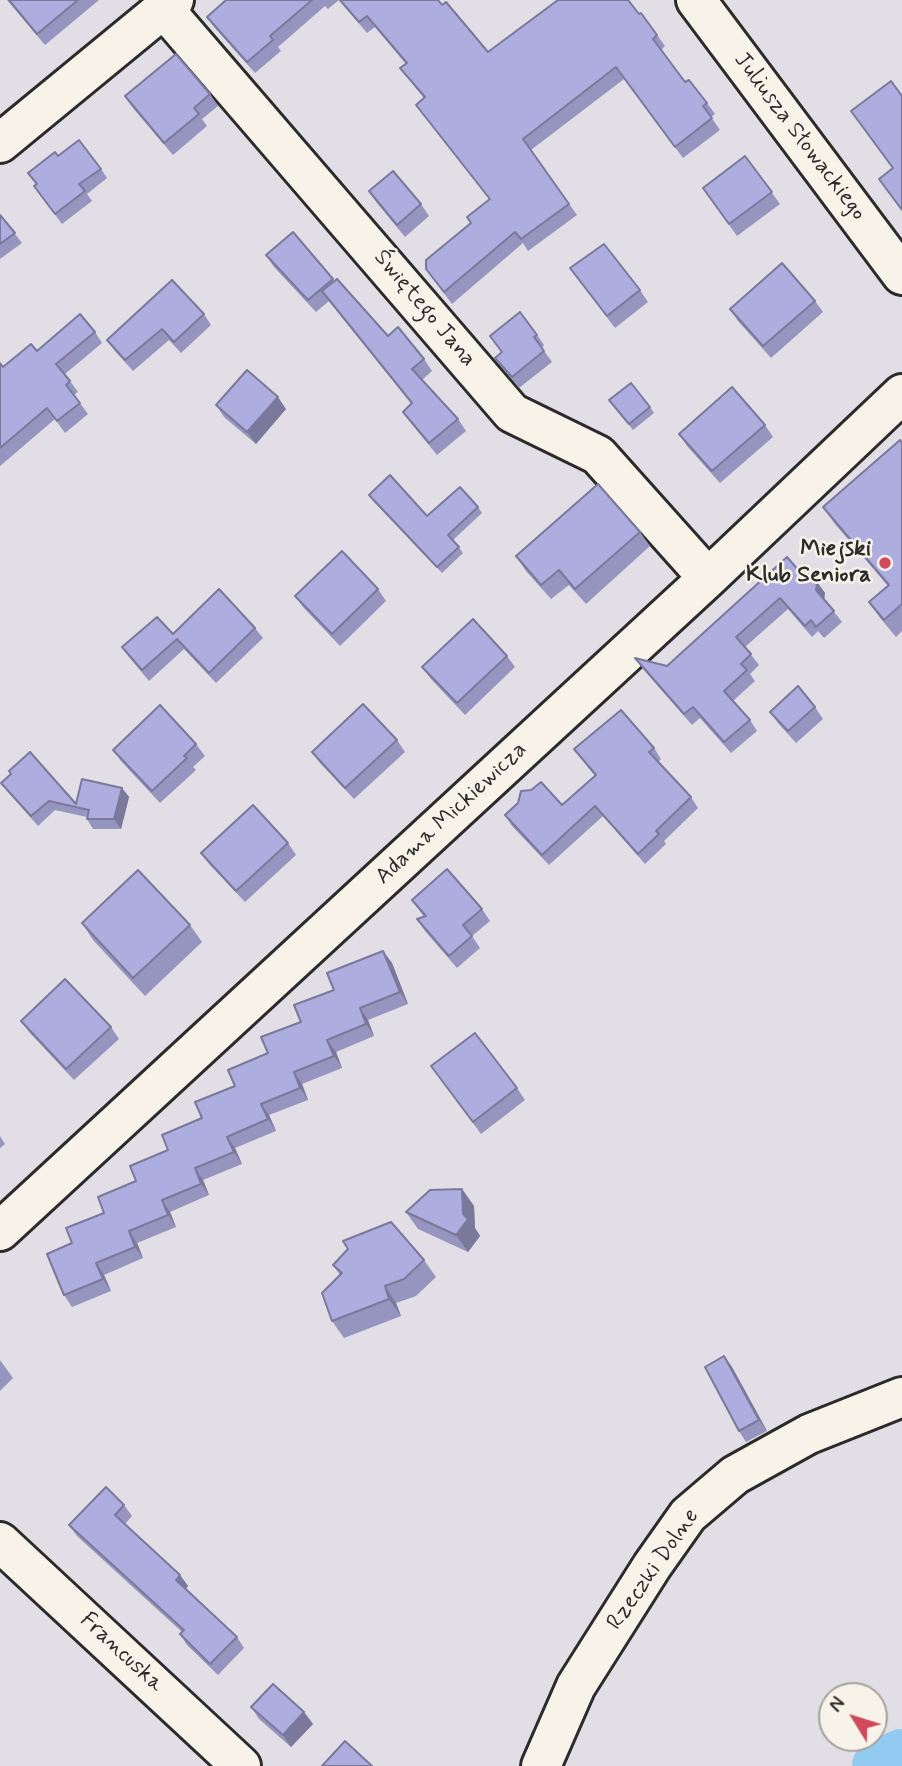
<!DOCTYPE html>
<meta charset="utf-8">
<style>
body{margin:0}
#map{position:relative;width:902px;height:1766px;overflow:hidden;background:#e1dee5;font-family:Mynerve,sans-serif}
canvas{display:block}
.north{position:absolute;left:818px;top:1682px;width:70px;height:70px;box-sizing:border-box;background:#f7f3e8;border:2px solid #a5a39c;border-radius:50%;rotate:308deg;font-size:19px;font-weight:700;line-height:28px;text-align:center;color:#2b2b2b}
.north::after{content:'';display:block;margin:auto;width:24px;height:32px;background:#d1495b;clip-path:polygon(50% 0,100% 100%,50% 72%,0 100%)}
</style>
<div id="map">
<canvas width="902" height="1766"></canvas>
<div class="north">N</div>
</div>
<script>
const c = document.querySelector('canvas').getContext('2d');
c.lineJoin = 'round';
function shape(rows) {
  const path = new Path2D();
  for (const r of rows) {
    path.moveTo(r[0], r[1]);
    for (let i = 2; i < r.length; i += 2) path.lineTo(r[i], r[i + 1]);
  }
  return path;
}
function strokePath(path, color, width, dash) {
  c.strokeStyle = color;
  c.lineWidth = width;
  c.lineCap = dash ? 'butt' : 'round';
  c.setLineDash(dash || []);
  c.stroke(path);
}
function paint(path, color) {
  c.fillStyle = color;
  c.fill(path, 'evenodd');
}
function write(font, color, halo, rows, align = 'center') {
  c.font = font + ' Mynerve,sans-serif';
  c.lineWidth = 5;
  c.setLineDash([]);
  c.textBaseline = 'middle';
  c.strokeStyle = halo;
  c.fillStyle = color;
  for (const [text, x, y, turn = 0] of rows) {
    c.save();
    c.translate(x, y);
    c.rotate((+turn || 0) * Math.PI / 180);
    c.textAlign = isNaN(turn) ? turn : align;
    if (halo) c.strokeText(text, 0, 0);
    c.fillText(text, 0, 0);
    c.restore();
  }
}
strokePath(shape([
 [879,1766,902,1756]
]), '#92caf1', 54);
const minor = shape([
 [696,0,902,275],
 [164,9,512,413,598,455,708,578],
 [0,143,174,0],
 [0,1231,708,578,902,394],
 [0,1542,241,1766],
 [541,1766,576,1686,652,1566,688,1515,735,1475,809,1434,902,1397]
]);
strokePath(minor, '#2b2b2b', 44);
strokePath(minor, '#f7f3e8', 38);
paint(shape([
 [7,0,99,0,45,45],
 [226,0,424,0,488,52,639,14,641,13,665,46,661,50,685,82,707,103,715,114,711,117,720,130,683,158,624,79,531,150,577,215,528,251,523,243,452,304,426,269,471,223,489,199,416,105,424,98,400,68,406,64,375,27,367,33,339,0,328,9,325,6,278,47,281,51,255,73,215,28,207,17],
 [210,94,218,106,202,119,207,126,173,155,133,108,125,96],
 [58,156,101,169,107,178,87,194,92,201,62,224,34,186],
 [745,156,780,204,737,236,703,188],
 [369,191,421,204,429,216,405,237,377,203],
 [0,215,22,243,0,259],
 [293,232,334,281,388,336,424,359,432,371,422,380,458,419,466,431,437,455,411,423,403,412,412,404,329,301,316,312,274,267,266,255],
 [570,268,640,290,648,302,615,328],
 [815,301,823,312,771,358,738,321,730,309],
 [204,314,211,325,181,353,169,340,133,371,115,351,107,340],
 [95,332,102,343,65,374,78,392,74,395,88,414,65,433,55,419,0,466,0,363,3,367,37,351],
 [537,335,544,345,542,348,552,362,519,388,495,358,502,352,490,336],
 [609,400,650,407,654,413,633,430],
 [216,405,286,409,256,444,224,417],
 [765,425,773,437,720,483,687,446,679,434],
 [902,443,902,631,896,637,881,619,869,602,888,586,835,524,823,507],
 [369,495,427,516,478,507,482,513,453,540,463,553,442,573,373,501],
 [640,532,650,546,586,604,569,585,551,599,526,571,516,556],
 [800,572,817,582,825,593,824,599,842,622,824,638,818,631,812,637,788,609,745,647,759,665,750,674,755,681,733,701,750,720,757,731,731,753,700,718,692,725,643,669,635,658,667,666],
 [378,589,386,601,340,646,303,607,295,596],
 [255,628,263,638,216,683,184,649,149,681,129,657,122,647,173,634],
 [507,656,515,667,465,715,431,679,422,667],
 [815,707,823,719,796,743,778,723,770,712],
 [397,740,405,752,354,799,320,763,312,752],
 [196,744,205,756,193,767,196,770,160,803,121,761,113,750],
 [654,748,661,759,658,762,691,797,698,808,664,841,666,844,645,864,603,816,549,865,512,826,505,815,562,805,595,776,574,749],
 [11,774,76,804,122,788,129,797,121,829,93,829,87,819,87,817,55,810,38,826,8,792,1,783],
 [288,843,296,855,245,902,210,865,201,853],
 [412,900,482,909,490,921,472,936,480,948,457,968,425,931,417,919,424,917],
 [82,923,190,925,202,942,145,996,93,940],
 [383,951,392,963,408,1004,368,1020,374,1036,336,1052,342,1068,302,1084,308,1100,269,1115,276,1131,235,1148,242,1164,203,1180,209,1195,170,1212,176,1227,137,1243,143,1258,104,1275,111,1291,72,1307,64,1295,72,1243,235,1086,268,1053,334,990],
 [21,1021,111,1027,119,1039,74,1080,29,1032],
 [431,1066,517,1088,525,1100,481,1134],
 [0,1136,5,1144,0,1148],
 [462,1189,474,1206,475,1228,480,1236,468,1252,418,1229,406,1212],
 [424,1260,436,1277,416,1296,396,1303,401,1316,344,1338,332,1321,340,1275,333,1265],
 [724,1356,732,1367,767,1431,746,1442,739,1431],
 [0,1360,13,1378,0,1391],
 [124,1505,132,1516,125,1524,180,1575,188,1586,186,1589,237,1637,244,1648,218,1675,187,1645,180,1634,182,1632,77,1536,69,1525],
 [251,1707,304,1712,313,1724,291,1747,259,1719]
]), '#9695c0');
paint(shape([
 [278,397,286,409,256,444,247,432],
 [817,582,825,593,824,601,816,590],
 [122,788,129,797,121,829,114,819],
 [383,951,392,963,408,1004,400,992],
 [360,1008,368,1020,374,1036,366,1024],
 [327,1040,336,1052,342,1068,334,1056],
 [294,1072,302,1084,308,1100,300,1088],
 [261,1104,269,1115,276,1131,268,1119],
 [227,1137,235,1148,242,1164,234,1152],
 [195,1168,203,1180,209,1195,201,1184],
 [462,1189,474,1206,475,1228,480,1236,468,1252,456,1235,463,1214],
 [162,1200,170,1212,176,1227,168,1215],
 [129,1231,137,1243,143,1258,135,1247],
 [96,1263,104,1275,111,1291,103,1279],
 [385,1286,396,1303,401,1316,389,1299],
 [724,1356,732,1367,767,1431,759,1420],
 [180,1575,188,1586,184,1590,176,1580],
 [304,1712,313,1724,291,1747,283,1735]
]), '#7a799c');
const building = shape([
 [9,0,78,0,37,34,9,0],
 [226,0,312,0,270,36,273,40,247,62,207,17,226,0],
 [340,0,438,0,442,5,446,2,488,52,558,0,628,0,639,14,641,13,657,35,653,39,685,82,689,80,707,103,703,106,712,118,675,147,616,67,523,139,569,204,521,239,515,232,444,292,426,269,426,260,471,223,467,217,490,199,416,105,425,97,400,68,407,63,367,16,359,22,340,0],
 [176,54,210,94,194,108,199,114,164,143,125,96,176,54],
 [891,81,902,96,902,210,879,179,893,168,851,111,891,81],
 [79,140,101,169,79,184,85,191,55,214,34,186,37,184,28,173,55,152,58,156,79,140],
 [745,156,772,192,729,224,703,188,745,156],
 [393,171,421,204,397,225,369,191,393,171],
 [0,215,15,233,0,244,0,215],
 [293,232,333,279,308,300,266,255,293,232],
 [604,244,640,290,607,316,570,268,604,244],
 [782,263,815,301,763,346,730,309,782,263],
 [337,279,388,336,398,327,424,359,412,369,458,419,429,443,403,412,412,403,322,291,337,279],
 [172,280,204,314,174,342,162,329,125,360,107,340,172,280],
 [520,312,537,335,534,337,544,351,512,377,495,358,502,352,490,336,520,312],
 [80,314,95,332,56,364,70,381,66,385,80,403,57,421,47,408,0,448,0,363,3,367,31,344,37,351,80,314],
 [247,370,278,397,247,432,216,405,247,370],
 [631,383,650,407,629,424,609,400,631,383],
 [732,387,765,425,712,471,679,434,732,387],
 [900,440,902,443,902,604,884,620,869,602,889,585,823,507,900,440],
 [390,475,427,516,460,487,478,507,448,535,459,547,437,567,369,495,390,475],
 [598,484,640,532,575,589,559,570,541,585,516,556,598,484],
 [342,551,378,589,332,634,295,596,342,551],
 [787,557,800,572,807,571,817,582,816,590,834,611,816,627,811,620,805,626,780,598,736,637,751,654,741,664,747,670,724,691,750,720,724,742,693,707,684,714,635,658,667,666,787,557],
 [219,589,255,628,209,673,177,639,142,670,122,647,157,617,173,634,219,589],
 [473,619,507,656,457,703,422,667,473,619],
 [798,686,815,707,788,731,770,712,798,686],
 [363,704,397,740,345,788,312,752,363,704],
 [160,705,196,744,184,756,187,758,152,791,113,750,160,705],
 [621,710,654,748,649,752,691,797,656,831,659,834,638,854,595,806,542,855,505,815,518,803,521,791,531,790,541,782,562,805,596,775,574,749,621,710],
 [30,752,76,804,82,779,122,788,114,819,87,819,89,810,49,801,31,816,1,783,11,774,9,771,30,752],
 [253,805,288,843,236,891,201,853,253,805],
 [447,869,482,909,463,925,472,936,449,956,417,919,426,916,412,900,447,869],
 [138,870,190,925,133,978,82,923,138,870],
 [383,951,400,992,360,1008,366,1024,327,1040,334,1056,294,1072,300,1088,261,1104,268,1119,227,1137,234,1152,195,1168,201,1184,162,1200,168,1215,129,1231,135,1247,96,1263,103,1279,64,1295,47,1254,72,1243,66,1228,104,1213,98,1197,136,1181,130,1166,168,1150,162,1135,202,1118,195,1102,235,1086,228,1070,268,1053,261,1037,301,1022,294,1005,334,990,327,973,383,951],
 [65,979,111,1027,66,1069,21,1021,65,979],
 [475,1033,517,1088,473,1122,431,1066,475,1033],
 [462,1189,463,1214,468,1219,456,1235,406,1212,430,1190,462,1189],
 [391,1222,424,1260,404,1279,385,1286,389,1299,332,1321,322,1293,342,1273,333,1265,348,1249,343,1241,391,1222],
 [724,1356,759,1420,739,1431,705,1367,724,1356],
 [106,1487,124,1505,115,1515,180,1575,176,1580,237,1637,210,1664,180,1634,184,1630,69,1525,106,1487],
 [273,1684,304,1712,283,1735,251,1707,273,1684],
 [345,1741,372,1766,322,1766,345,1741]
]);
paint(building, '#aeaddf');
strokePath(building, '#7a799c', 2);
for (const [x, y, r, color] of [
 [885,563,7,"#d1495b"]
]) {
  const dot = new Path2D();
  dot.arc(x, y, r, 0, 2 * Math.PI);
  c.fillStyle = color;
  c.fill(dot);
  strokePath(dot, '#f7f3e8', 2.5);
}
write('23px', '#2b2b2b', '#f7f3e8', [
 ["Juliusza Słowackiego",799,137,53],
 ["Świętego Jana",424,309,50],
 ["Adama Mickiewicza",452,814,-43],
 ["Rzeczki Dolne",654,1570,-55],
 ["Francuska",121,1653,43]
]);
write('bold 23px', '#2b2b2b', '#f7f3e8', [
 ["Miejski",871,550],
 ["Klub Seniora",871,576]
], 'right');
</script>
